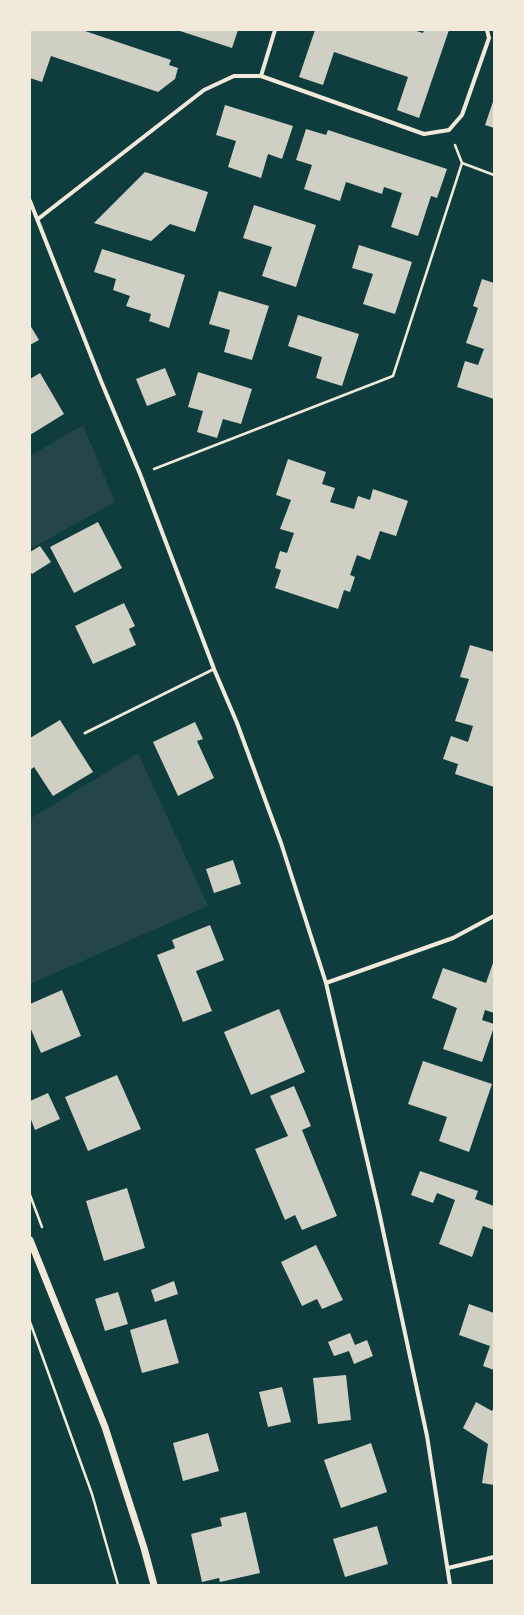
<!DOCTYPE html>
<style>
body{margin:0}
#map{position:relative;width:524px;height:1615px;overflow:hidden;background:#0f3d3e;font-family:Quicksand,sans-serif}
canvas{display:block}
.frame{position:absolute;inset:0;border:31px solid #f1e9da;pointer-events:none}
</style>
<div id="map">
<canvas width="524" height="1615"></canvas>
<div class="frame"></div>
</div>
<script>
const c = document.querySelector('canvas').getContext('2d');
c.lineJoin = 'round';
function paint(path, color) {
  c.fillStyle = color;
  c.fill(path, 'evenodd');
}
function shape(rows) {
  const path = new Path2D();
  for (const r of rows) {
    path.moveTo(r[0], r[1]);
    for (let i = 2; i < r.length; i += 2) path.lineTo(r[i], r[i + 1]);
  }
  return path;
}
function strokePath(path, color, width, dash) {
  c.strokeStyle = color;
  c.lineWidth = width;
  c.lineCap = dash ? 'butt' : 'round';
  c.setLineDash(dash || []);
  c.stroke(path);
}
paint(shape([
 [83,425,115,502,30,549,30,456],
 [138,753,208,906,30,984,30,819]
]), '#244646');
paint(shape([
 [31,30,82,30,171,60,169,65,178,68,175,79,158,92,51,56,42,82,30,78],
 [177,30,238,30,232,48],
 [315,30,413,30,423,33,424,30,449,30,419,118,397,110,408,77,334,52,323,85,299,77],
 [494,99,494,128,485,125],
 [225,105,293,126,282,159,268,154,261,178,228,167,236,141,216,135],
 [306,129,326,135,328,130,447,169,437,198,431,196,418,236,391,227,402,193,384,187,382,194,346,182,340,201,304,189,312,165,296,160],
 [145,172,208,192,195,232,170,224,151,241,94,223],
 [254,205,316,225,296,287,262,276,272,247,243,238],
 [359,245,412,262,395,314,363,304,373,274,352,268],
 [102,249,185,275,169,328,149,321,151,314,126,306,130,296,113,290,116,279,94,272],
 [482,279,494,283,494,399,457,387,465,361,478,365,484,349,466,343,478,308,473,306],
 [219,291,269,306,252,360,224,352,230,330,209,324],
 [298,315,359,334,342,386,316,378,322,357,288,346],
 [30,325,39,340,30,345],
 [165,368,176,395,147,406,136,379],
 [198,372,252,389,241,424,223,419,217,438,197,432,203,411,188,407],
 [40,373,64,414,30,435,30,379],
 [288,459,326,472,322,484,335,488,330,502,354,509,358,496,370,500,373,489,408,501,396,536,380,531,370,560,357,555,350,575,355,577,350,592,344,590,338,609,275,588,281,570,275,568,280,551,287,553,294,533,280,529,291,500,276,495],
 [98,522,122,568,74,593,50,547],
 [40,546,51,562,32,574,30,571,30,552],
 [124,603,135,626,129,629,136,645,93,664,75,626],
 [470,645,494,652,494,787,455,774,458,764,443,759,451,736,468,742,473,726,455,721,469,679,460,677],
 [60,720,93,772,53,796,34,767,30,770,30,738],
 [195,722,203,739,197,741,214,778,178,796,153,742],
 [233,860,241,884,214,893,206,869],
 [210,925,224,960,196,971,212,1011,183,1022,157,955,175,948,172,940],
 [494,960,494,1013,485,1010,482,1020,494,1024,494,1027,482,1062,443,1049,457,1008,432,998,443,968,486,983],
 [62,990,81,1036,41,1053,30,1027,30,1004],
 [279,1009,305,1072,251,1095,224,1032],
 [423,1061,492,1084,469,1152,439,1141,447,1117,408,1104],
 [117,1075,141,1129,88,1151,65,1097],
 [294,1086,311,1126,302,1130,337,1216,302,1230,295,1215,285,1220,255,1149,288,1136,270,1096],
 [48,1093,60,1119,35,1130,30,1117,30,1101],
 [420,1171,478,1191,475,1199,494,1206,494,1230,483,1226,472,1257,439,1244,455,1200,437,1193,433,1203,411,1195],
 [127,1188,145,1248,104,1261,86,1201],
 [316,1245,343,1300,322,1309,317,1299,302,1306,281,1262],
 [174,1281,178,1294,155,1302,151,1290],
 [118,1292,128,1324,105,1331,95,1299],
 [469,1304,494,1313,494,1370,483,1366,490,1346,459,1335],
 [166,1319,179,1363,142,1373,130,1330],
 [350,1333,355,1345,367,1340,373,1356,354,1364,349,1351,334,1356,328,1342],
 [346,1375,351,1420,318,1424,313,1378],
 [282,1387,291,1422,268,1427,259,1392],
 [476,1402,492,1411,494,1407,494,1485,482,1483,488,1444,463,1428],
 [208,1433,219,1471,183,1481,173,1443],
 [371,1443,387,1492,341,1508,324,1460],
 [246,1512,260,1573,220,1582,219,1578,202,1582,191,1534,222,1526,220,1518],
 [377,1526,388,1564,345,1577,333,1539]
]), '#cfcfc3');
strokePath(shape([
 [462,163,494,175],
 [154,469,393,376,462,163,455,145],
 [30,1195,42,1227],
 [30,1322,92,1494,118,1585]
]), '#f1e9da', 2.5);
strokePath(shape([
 [85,733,214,669]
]), '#f1e9da', 3);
strokePath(shape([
 [261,76,275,30],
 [30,201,101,381,140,474,214,669,237,723,281,843,326,983,378,1207,427,1436,450,1585],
 [38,219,204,90,234,76,261,76,424,134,449,130,462,115,489,38,487,30],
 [326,983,453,938,494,916],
 [448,1568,494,1557]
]), '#f1e9da', 4);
strokePath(shape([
 [30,1240,105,1427,144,1548,154,1585]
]), '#f1e9da', 7);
</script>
